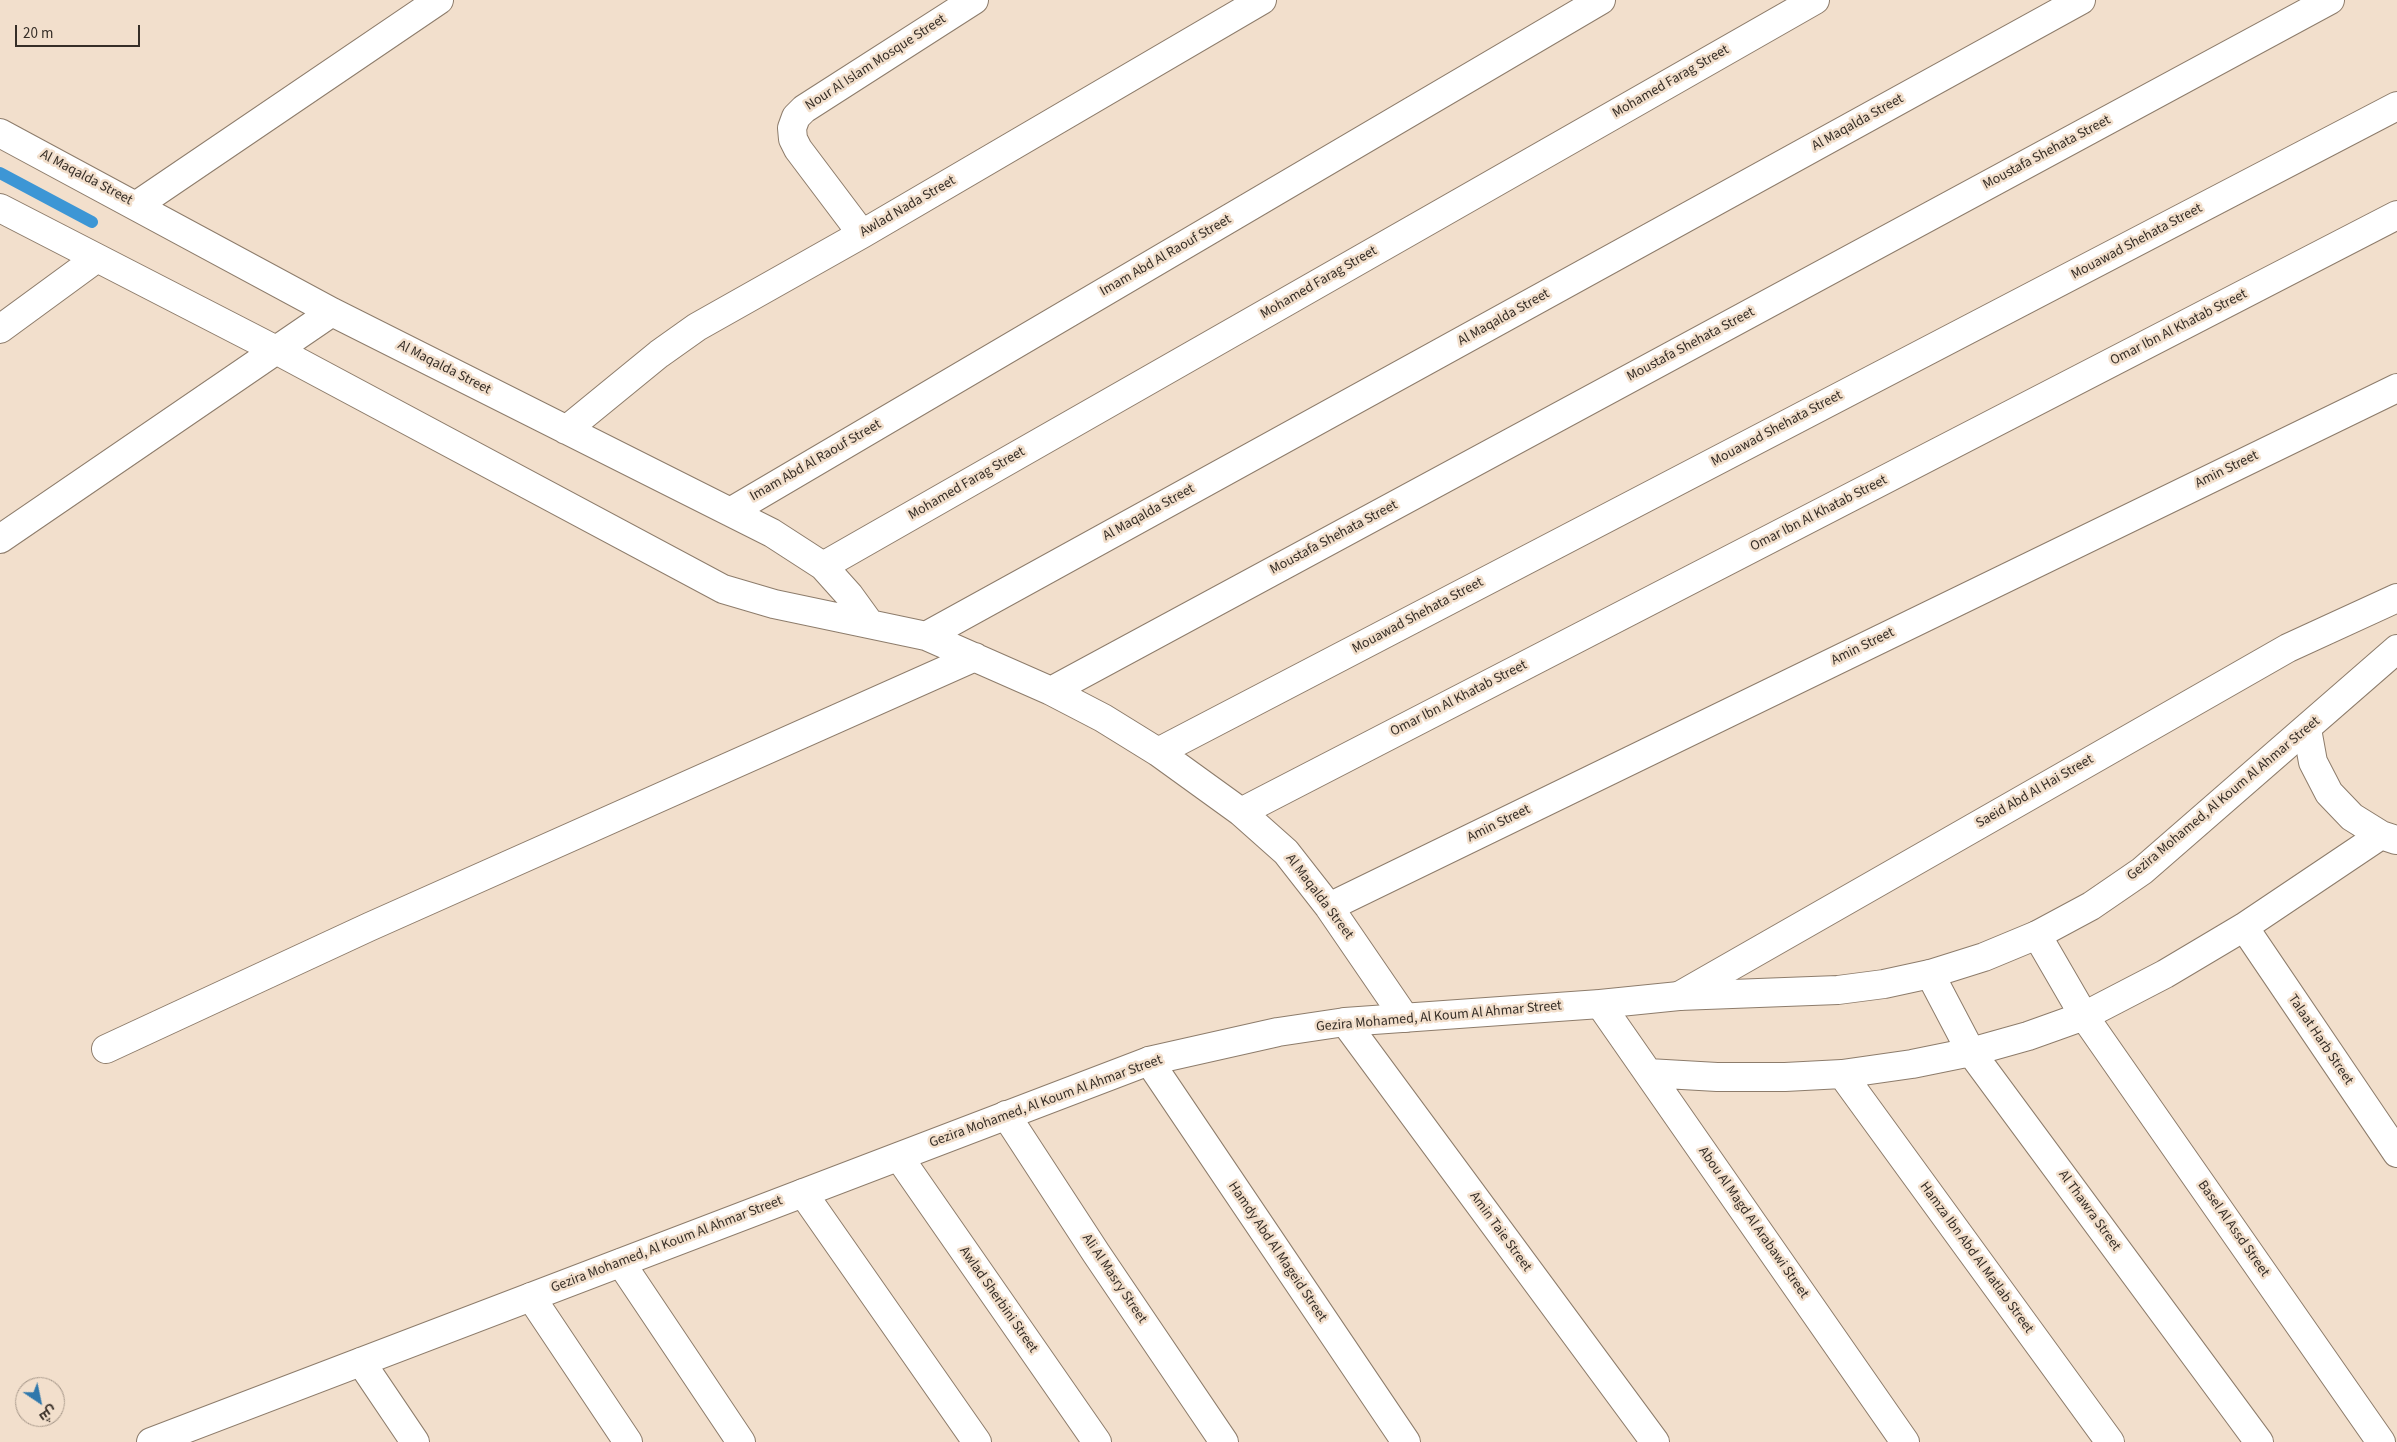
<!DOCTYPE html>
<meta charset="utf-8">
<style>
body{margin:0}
#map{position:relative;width:2397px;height:1442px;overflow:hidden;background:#f2dfcc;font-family:"Source Sans 3",Cairo,sans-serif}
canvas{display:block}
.north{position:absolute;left:15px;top:1377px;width:50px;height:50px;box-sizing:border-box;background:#f2dfcc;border:1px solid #a7988a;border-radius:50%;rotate:146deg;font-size:14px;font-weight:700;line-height:20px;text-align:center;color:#362e27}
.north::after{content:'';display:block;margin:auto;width:18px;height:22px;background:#2f78ac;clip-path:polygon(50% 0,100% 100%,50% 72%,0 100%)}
.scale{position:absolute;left:15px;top:25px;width:125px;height:22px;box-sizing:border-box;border:2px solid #362e27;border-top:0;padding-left:6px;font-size:15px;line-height:18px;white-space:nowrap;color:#362e27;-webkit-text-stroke:4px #f2dfcc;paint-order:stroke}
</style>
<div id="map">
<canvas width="2397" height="1442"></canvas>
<div class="north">ش</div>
<div class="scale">20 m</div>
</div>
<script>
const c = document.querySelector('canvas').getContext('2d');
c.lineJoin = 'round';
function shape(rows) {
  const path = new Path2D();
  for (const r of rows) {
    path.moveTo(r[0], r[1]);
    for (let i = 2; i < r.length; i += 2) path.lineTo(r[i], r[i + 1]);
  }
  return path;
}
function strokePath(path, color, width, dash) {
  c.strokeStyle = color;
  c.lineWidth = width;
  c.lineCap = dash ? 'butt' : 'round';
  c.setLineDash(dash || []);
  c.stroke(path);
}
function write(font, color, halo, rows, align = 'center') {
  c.font = font + ' "Source Sans 3",sans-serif';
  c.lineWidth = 5;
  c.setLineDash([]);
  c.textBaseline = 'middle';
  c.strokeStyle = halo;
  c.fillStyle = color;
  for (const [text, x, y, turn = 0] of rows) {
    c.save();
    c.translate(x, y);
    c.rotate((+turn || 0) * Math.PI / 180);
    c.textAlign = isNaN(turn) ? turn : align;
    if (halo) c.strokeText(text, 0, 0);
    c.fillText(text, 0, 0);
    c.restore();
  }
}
strokePath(shape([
 [0,173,92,222]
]), '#3d96d5', 12);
const street = shape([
 [0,133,332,312,772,533,823,566,849,595,870,624],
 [137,205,439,0],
 [0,208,276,350,723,589,774,604,926,636,1051,691,1103,718,1158,752,1241,812,1286,852,1329,907,1405,1018],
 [862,234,798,149,793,139,792,128,796,117,804,109,974,0],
 [0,329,97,258],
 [566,430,659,354,697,327,862,234,1262,0],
 [730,512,1601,0],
 [0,539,332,312],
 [823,566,1815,0],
 [926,636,2081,0],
 [1051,691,2330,0],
 [2307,729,2313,762,2329,793,2352,817,2381,835,2396,840],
 [1158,752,2397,106],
 [1241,812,2397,215],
 [1329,907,2397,388],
 [2244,927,2397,1153],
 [2037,935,2084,1016,2381,1442],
 [1930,974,1971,1052,2259,1442],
 [1679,996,2288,648,2397,598],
 [1600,1004,1905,1442],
 [1345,1022,1655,1442],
 [106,1049,369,927,975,657],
 [1149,1061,1406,1442],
 [1648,1073,1717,1077,1785,1077,1842,1074,1912,1064,1971,1052,2028,1036,2084,1016,2165,974,2244,927,2381,835],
 [1842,1074,2110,1442],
 [1006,1115,1096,1253,1224,1442],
 [899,1157,1097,1442],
 [803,1193,977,1442],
 [621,1263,741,1442],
 [531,1297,628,1442],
 [361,1362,415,1442]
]);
const secondary = shape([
 [151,1442,1149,1061,1278,1032,1345,1022,1600,1004,1679,996,1838,990,1884,984,1930,974,1984,957,2037,935,2091,906,2142,871,2397,649]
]);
strokePath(street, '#8d7c6b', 30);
strokePath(secondary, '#8d7c6b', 30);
strokePath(street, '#fff', 28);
strokePath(secondary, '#fff', 28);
write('14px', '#362e27', '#f2dfcc', [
 ["Nour Al Islam Mosque Street",876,63,-33],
 ["Mohamed Farag Street",1671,82,-30],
 ["Al Maqalda Street",1858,123,-29],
 ["Moustafa Shehata Street",2047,153,-28],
 ["Al Maqalda Street",86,178,28],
 ["Awlad Nada Street",908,207,-30],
 ["Mouawad Shehata Street",2137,242,-28],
 ["Imam Abd Al Raouf Street",1166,256,-30],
 ["Mohamed Farag Street",1319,283,-30],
 ["Al Maqalda Street",1504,318,-29],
 ["Omar Ibn Al Khatab Street",2179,328,-27],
 ["Moustafa Shehata Street",1691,345,-28],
 ["Al Maqalda Street",444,368,27],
 ["Mouawad Shehata Street",1777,429,-28],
 ["Imam Abd Al Raouf Street",816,461,-30],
 ["Amin Street",2227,470,-26],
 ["Mohamed Farag Street",967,484,-30],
 ["Al Maqalda Street",1149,513,-29],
 ["Omar Ibn Al Khatab Street",1819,514,-27],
 ["Moustafa Shehata Street",1334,538,-28],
 ["Mouawad Shehata Street",1418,616,-28],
 ["Amin Street",1863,647,-26],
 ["Omar Ibn Al Khatab Street",1459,699,-27],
 ["Saeid Abd Al Hai Street",2035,792,-30],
 ["Gezira Mohamed, Al Koum Al Ahmar Street",2224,799,-40],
 ["Amin Street",1499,824,-26],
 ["Al Maqalda Street",1319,897,53],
 ["Gezira Mohamed, Al Koum Al Ahmar Street",1439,1017,-5],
 ["Talaat Harb Street",2320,1040,56],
 ["Gezira Mohamed, Al Koum Al Ahmar Street",1046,1102,-20],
 ["Al Thawra Street",2089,1211,54],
 ["Abou Al Magd Al Arabawi Street",1753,1223,55],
 ["Basel Al Assd Street",2233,1229,55],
 ["Amin Taie Street",1500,1232,54],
 ["Gezira Mohamed, Al Koum Al Ahmar Street",667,1245,-21],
 ["Hamdy Abd Al Mageid Street",1277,1252,56],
 ["Hamza Ibn Abd Al Matlab Street",1976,1258,54],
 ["Ali Al Masry Street",1114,1279,56],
 ["Awlad Sherbini Street",998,1300,55]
]);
</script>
